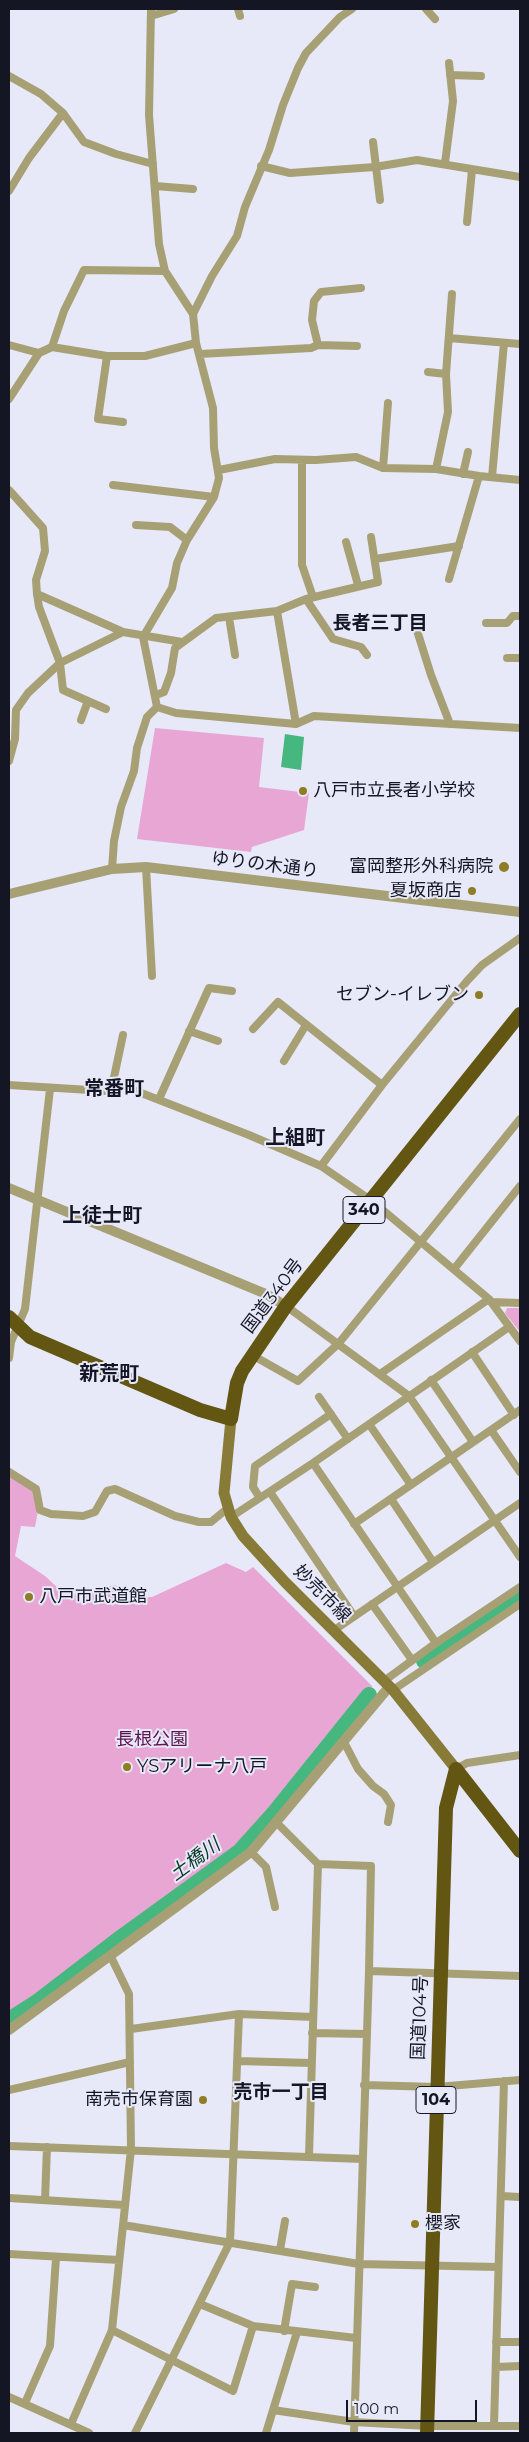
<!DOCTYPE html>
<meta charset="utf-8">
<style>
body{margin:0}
#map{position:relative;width:529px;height:2442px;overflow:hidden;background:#e7e9f9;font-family:Montserrat,sans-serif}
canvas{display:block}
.frame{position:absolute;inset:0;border:10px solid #141623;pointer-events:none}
.scale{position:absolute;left:346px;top:2400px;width:131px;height:22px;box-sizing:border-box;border:2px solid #141623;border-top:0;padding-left:6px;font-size:15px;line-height:18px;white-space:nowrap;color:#141623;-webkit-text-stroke:4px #e7e9f9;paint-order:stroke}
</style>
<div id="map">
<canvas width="529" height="2442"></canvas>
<div class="frame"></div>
<div class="scale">100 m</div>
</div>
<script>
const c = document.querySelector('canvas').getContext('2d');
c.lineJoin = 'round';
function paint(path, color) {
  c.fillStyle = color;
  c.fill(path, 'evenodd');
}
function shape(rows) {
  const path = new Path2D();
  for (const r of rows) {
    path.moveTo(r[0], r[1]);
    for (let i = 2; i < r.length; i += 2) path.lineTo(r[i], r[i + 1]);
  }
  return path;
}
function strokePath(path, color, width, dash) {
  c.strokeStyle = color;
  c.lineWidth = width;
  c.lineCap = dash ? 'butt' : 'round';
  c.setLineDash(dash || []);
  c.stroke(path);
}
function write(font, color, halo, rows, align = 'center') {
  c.font = font + ' Montserrat,"Noto Sans JP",sans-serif';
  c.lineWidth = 4;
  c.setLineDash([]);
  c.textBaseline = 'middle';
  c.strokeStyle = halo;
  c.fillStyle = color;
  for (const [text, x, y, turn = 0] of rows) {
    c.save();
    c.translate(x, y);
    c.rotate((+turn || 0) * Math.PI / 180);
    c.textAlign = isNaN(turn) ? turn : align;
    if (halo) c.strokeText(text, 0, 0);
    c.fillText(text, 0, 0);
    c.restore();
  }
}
paint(shape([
 [155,728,264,738,259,787,309,793,304,830,252,847,251,852,137,839],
 [507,1308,520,1308,520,1332,505,1313],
 [9,1475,34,1490,38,1511,35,1527,21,1526,15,1556,45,1576,60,1590,73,1595,115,1585,123,1593,135,1598,152,1597,226,1563,246,1572,253,1567,372,1686,373,1693,334,1739,335,1743,297,1789,241,1855,41,2003,9,2024]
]), '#e8a6d4');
paint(shape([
 [285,734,304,737,301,770,281,767]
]), '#46b77f');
strokePath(shape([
 [424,1661,520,1595],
 [9,2020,37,2002,115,1942,239,1852,275,1812,369,1695]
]), '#46b77f', 16);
strokePath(shape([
 [151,9,149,115,159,244,165,271,193,314,196,343,213,408,214,448,219,478,214,497,187,540,177,563,172,588,143,637,157,707],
 [238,9,240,16],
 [426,9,435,19],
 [151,16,174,9],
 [450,75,481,76],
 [9,76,41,94,63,113,84,142,116,154,153,164],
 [373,142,380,200],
 [445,163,453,101,449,63],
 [261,166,290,173,375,167,417,160,520,177],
 [155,186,193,189],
 [9,191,29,158,63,113],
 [467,222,472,170],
 [193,314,212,276,237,236,245,207,269,150,283,105,298,68,306,53,340,17,352,9],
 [449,338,520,344],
 [9,345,39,353,52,347,107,356,145,356,196,343],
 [318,345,357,346],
 [52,347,64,311,84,270,165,271],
 [200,354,311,348,318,345,312,320,314,301,321,292,361,288],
 [107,356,98,419,123,422],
 [428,372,446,374,448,412,436,469],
 [446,374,452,294],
 [9,399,39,353],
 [302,460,302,565,313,597],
 [383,468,388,403],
 [219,470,275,459,316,460,356,457,383,468,436,469,479,476,520,480],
 [463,474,468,452],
 [492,477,504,343],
 [113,485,214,497],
 [9,490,43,528,45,551,36,580,37,594,39,607,60,663,63,690,106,709],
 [136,525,170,527,187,540],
 [346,542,358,585],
 [375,559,459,546],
 [449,579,479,476],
 [37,594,123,632],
 [306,599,333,639,361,647,367,655],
 [277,611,296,724],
 [229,617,235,655],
 [414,621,431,675,450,724],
 [486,623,507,623,513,616,520,616],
 [507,658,520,658],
 [156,695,164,692,171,673,175,648,216,618,277,611,306,599,378,582,371,537],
 [157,707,176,713,296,724,314,716,520,728],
 [81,720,88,701],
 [9,761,15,739,16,710,28,693,60,663,123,632,182,642],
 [146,867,152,976],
 [112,869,114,841,121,807,134,771,137,748,147,717,157,707],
 [253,1029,278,1002,382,1085],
 [189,1031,218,1041],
 [284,1061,306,1025],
 [113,1082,123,1035],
 [9,1085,106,1091,113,1082,249,1135,321,1166,372,1201,489,1299,520,1341],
 [159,1099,209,988,232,991],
 [321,1166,382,1085,467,981,482,965,520,938],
 [454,1269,520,1186],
 [492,1302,520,1303],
 [286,1306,409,1396,520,1557],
 [472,1352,514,1415],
 [252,1355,298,1381,339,1343,520,1119],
 [9,1358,11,1342,25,1309,50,1089],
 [380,1374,489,1299],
 [431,1380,473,1442],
 [319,1397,348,1439],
 [369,1424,411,1485],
 [491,1430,520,1472],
 [313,1463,436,1643],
 [9,1472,36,1489,40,1510,51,1514,83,1516,95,1512,107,1491,115,1489,175,1516,199,1522,211,1522,228,1508],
 [270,1492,354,1616],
 [260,1498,253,1487,255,1466,331,1414],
 [391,1499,433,1562],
 [231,1517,313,1463,509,1327],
 [354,1524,520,1410],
 [372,1604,412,1660],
 [333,1631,520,1503],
 [384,1681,436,1643,520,1587],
 [393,1690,520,1604],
 [344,1742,358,1769,373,1786,384,1794,391,1805,388,1822],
 [456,1769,467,1763,520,1755],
 [277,1823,318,1864,309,2156],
 [251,1852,266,1867,275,1907],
 [318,1864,371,1866,369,1971,354,2433],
 [369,1971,520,1976],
 [131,2029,239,2014,313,2017],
 [312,2033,366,2034],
 [237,2061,311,2063],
 [364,2085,437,2087,520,2080],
 [9,2090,130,2062],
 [9,2146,362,2159],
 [501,2196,520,2197],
 [9,2198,124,2205],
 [45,2200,47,2147],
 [123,2225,359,2264,498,2267],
 [280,2250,285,2221],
 [9,2254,119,2260],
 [200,2304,253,2326,356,2338],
 [112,2330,233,2391,253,2326],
 [284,2331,292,2284,315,2287],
 [496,2342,520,2342],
 [496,2367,520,2366],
 [9,2397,89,2433],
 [25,2403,50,2346,56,2258],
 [273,2410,354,2422,427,2426,520,2426],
 [71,2424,112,2330,131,2149,129,1994,111,1957],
 [494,2425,504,2081],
 [135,2433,230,2242,239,2014],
 [266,2433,297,2332]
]), '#a8a075', 8);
strokePath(shape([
 [9,894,112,869,146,867,520,912],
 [9,1188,266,1294,286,1306],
 [9,2030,251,1852,389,1687]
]), '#a8a075', 10);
strokePath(shape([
 [231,1419,224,1493,231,1517,243,1536,285,1582,393,1690,456,1769]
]), '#887b37', 11);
strokePath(shape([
 [9,1317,30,1337,200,1410,231,1419,237,1383,242,1371,286,1306,520,1014],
 [456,1769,520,1851],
 [427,2433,446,1808,456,1769]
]), '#625612', 14);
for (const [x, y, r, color] of [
 [303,791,5,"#8e7d24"],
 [504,867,6,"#8e7d24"],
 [472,891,5,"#8e7d24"],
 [479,995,5,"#8e7d24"],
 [29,1597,5,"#8e7d24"],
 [127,1767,5,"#8e7d24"],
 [203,2100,5,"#8e7d24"],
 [415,2224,5,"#8e7d24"]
]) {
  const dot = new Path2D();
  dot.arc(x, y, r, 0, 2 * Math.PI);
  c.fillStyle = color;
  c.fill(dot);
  strokePath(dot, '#e7e9f9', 2);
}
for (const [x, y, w] of [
 [364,1210,42],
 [436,2100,40]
]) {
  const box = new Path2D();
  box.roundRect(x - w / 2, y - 13.5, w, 27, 4);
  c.fillStyle = '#e7e9f9';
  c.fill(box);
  strokePath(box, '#141623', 1);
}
write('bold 16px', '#141623', null, [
 ["340",364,1210],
 ["104",436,2100]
]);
write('18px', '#141623', '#e7e9f9', [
 ["八戸市立長者小学校",313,791],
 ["富岡整形外科病院",493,867,"right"],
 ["夏坂商店",462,891,"right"],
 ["セブン-イレブン",469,995,"right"],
 ["八戸市武道館",39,1597],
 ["YSアリーナ八戸",137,1767],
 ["南売市保育園",193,2100,"right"],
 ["櫻家",425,2224]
], 'left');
write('18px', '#141623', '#e7e9f9', [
 ["ゆりの木通り",265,865,7],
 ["国道340号",273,1296,-53],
 ["妙売市線",322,1594,45],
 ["国道104号",420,2018,-88]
]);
write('18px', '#611350', '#e7e9f9', [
 ["長根公園",152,1740]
]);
write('bold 19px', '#141623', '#e7e9f9', [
 ["長者三丁目",380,623],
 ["売市一丁目",281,2092]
]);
write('italic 19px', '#073922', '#e7e9f9', [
 ["土橋川",195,1860,-36]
]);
write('bold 20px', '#141623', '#e7e9f9', [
 ["常番町",114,1089],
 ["上組町",295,1138],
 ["上徒士町",102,1216],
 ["新荒町",109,1374]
]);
</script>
